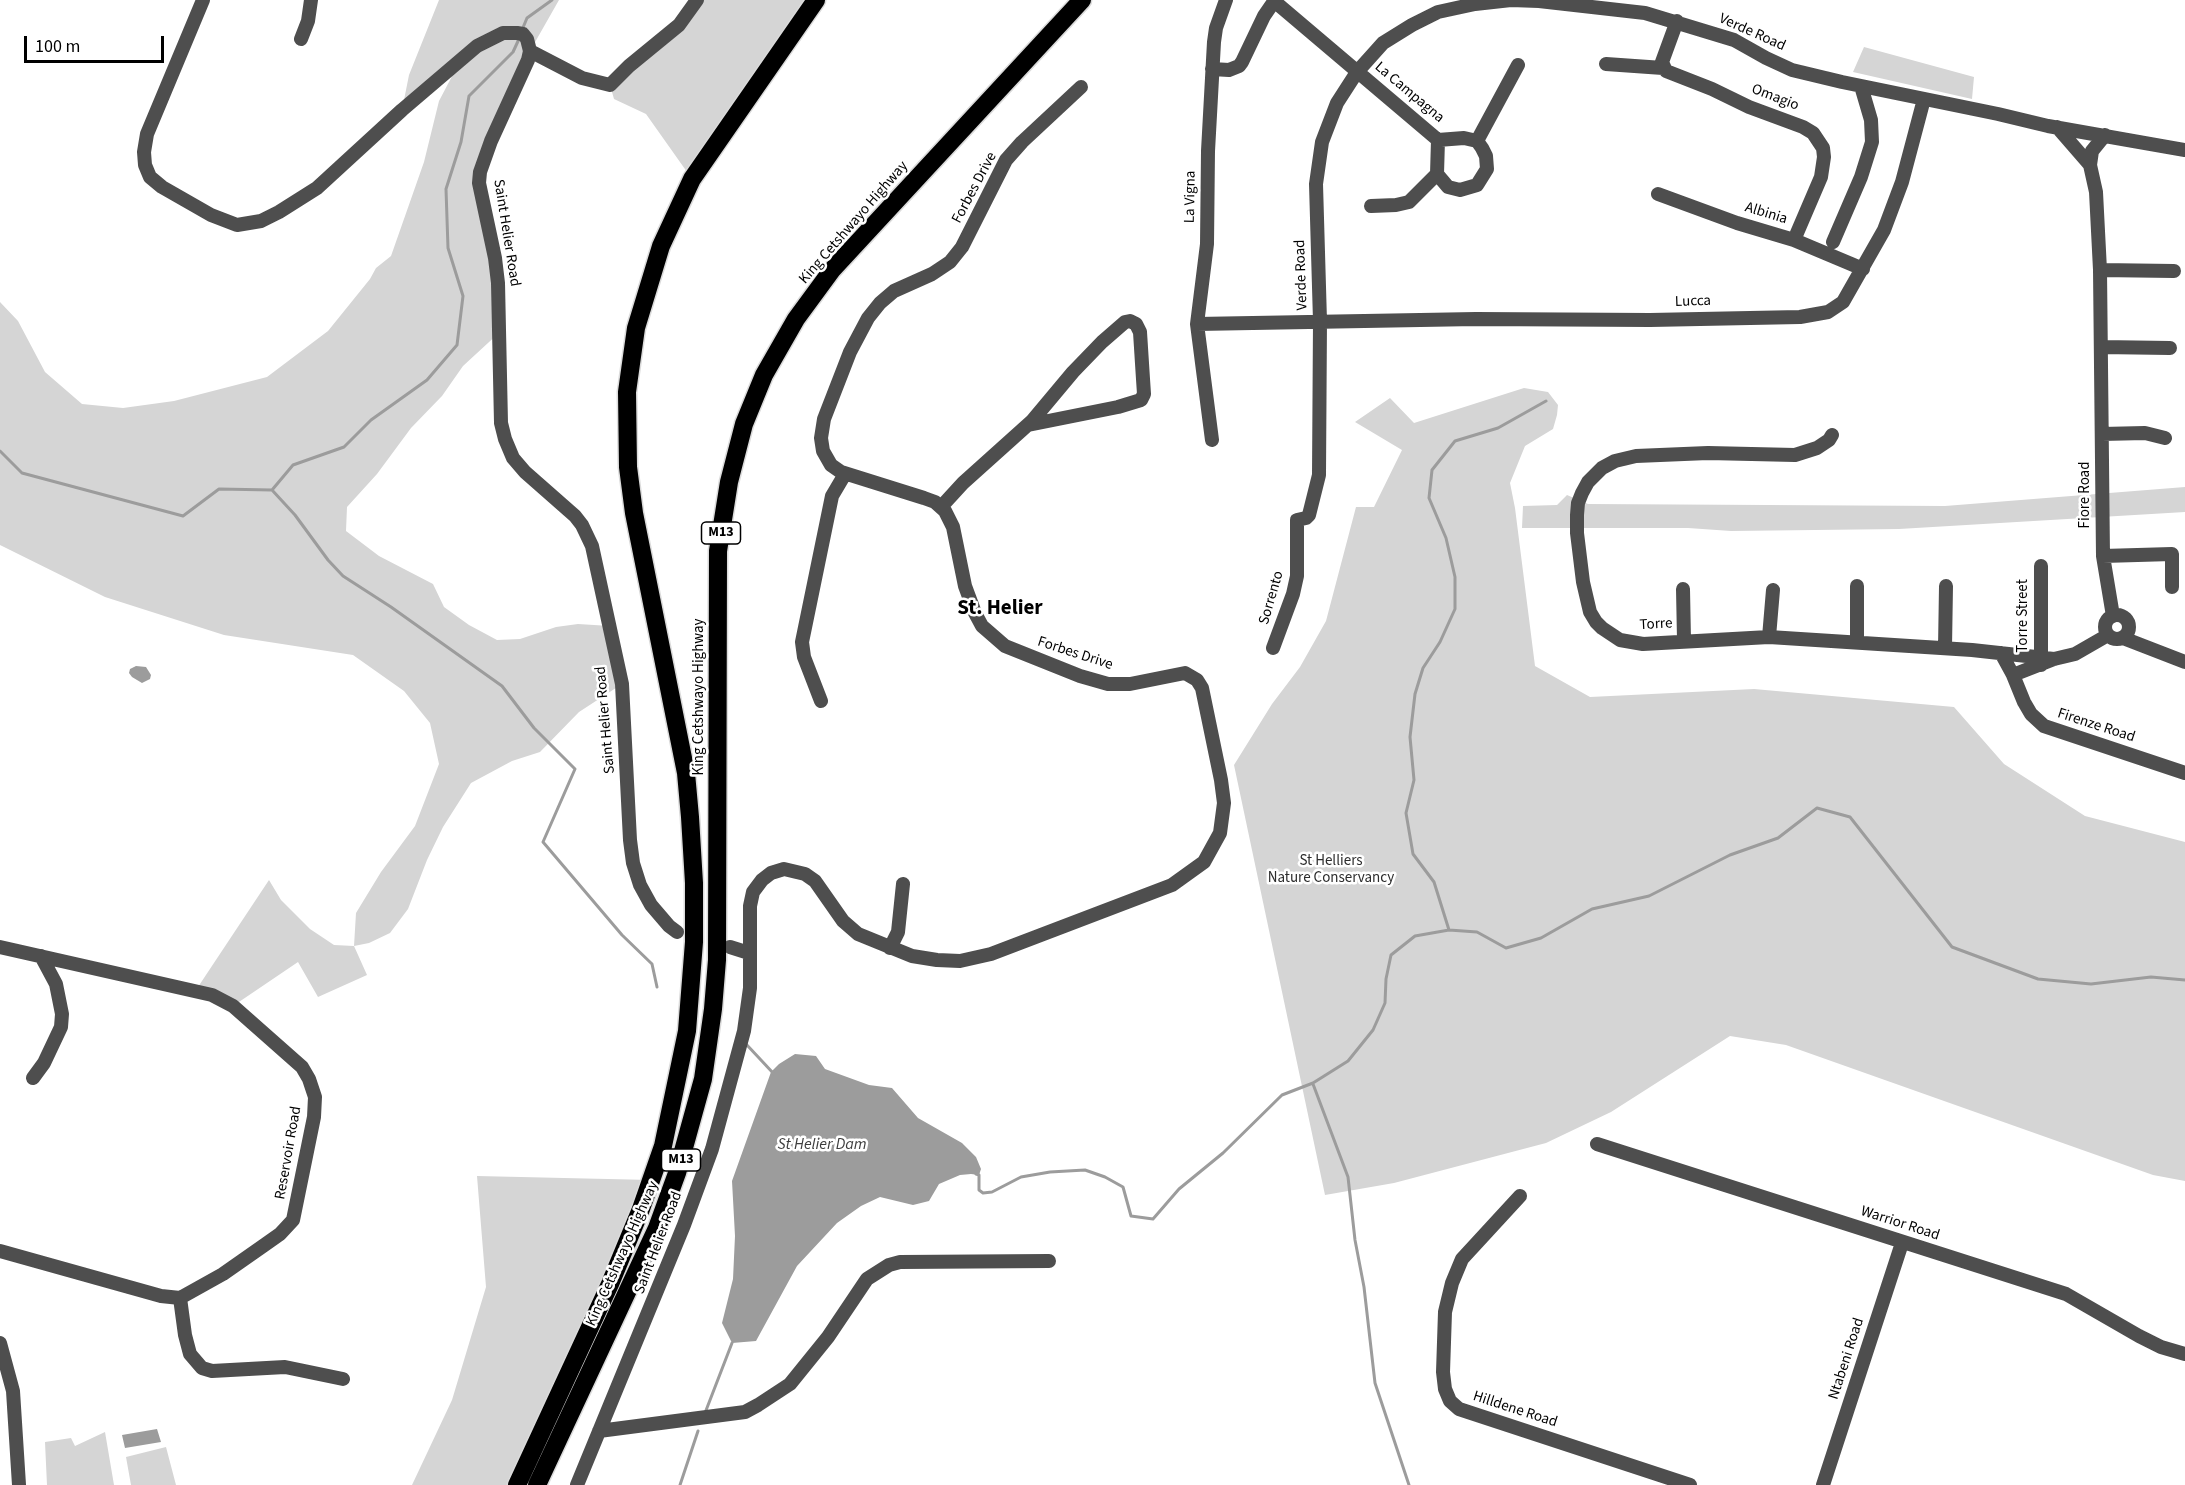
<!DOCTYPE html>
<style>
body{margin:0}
#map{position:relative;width:2185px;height:1485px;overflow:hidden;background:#fff;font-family:"Source Sans 3",sans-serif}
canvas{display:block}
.scale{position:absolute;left:24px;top:36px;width:140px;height:27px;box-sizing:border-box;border:3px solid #000;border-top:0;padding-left:8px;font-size:18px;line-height:21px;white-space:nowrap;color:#000;-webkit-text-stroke:4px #fff;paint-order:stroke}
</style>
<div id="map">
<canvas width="2185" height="1485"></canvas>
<div class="scale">100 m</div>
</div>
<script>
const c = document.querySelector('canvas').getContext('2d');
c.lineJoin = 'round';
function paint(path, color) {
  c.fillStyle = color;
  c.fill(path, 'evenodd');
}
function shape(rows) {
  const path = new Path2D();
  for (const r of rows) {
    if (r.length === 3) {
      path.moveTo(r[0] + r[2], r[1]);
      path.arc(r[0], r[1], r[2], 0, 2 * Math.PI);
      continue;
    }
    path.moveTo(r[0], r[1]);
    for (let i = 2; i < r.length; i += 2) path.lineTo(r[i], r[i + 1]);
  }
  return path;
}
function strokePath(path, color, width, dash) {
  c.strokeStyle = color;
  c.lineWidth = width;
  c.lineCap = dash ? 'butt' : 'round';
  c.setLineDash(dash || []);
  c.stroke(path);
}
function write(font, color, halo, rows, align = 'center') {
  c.font = font + ' "Source Sans 3",sans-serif';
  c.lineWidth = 5;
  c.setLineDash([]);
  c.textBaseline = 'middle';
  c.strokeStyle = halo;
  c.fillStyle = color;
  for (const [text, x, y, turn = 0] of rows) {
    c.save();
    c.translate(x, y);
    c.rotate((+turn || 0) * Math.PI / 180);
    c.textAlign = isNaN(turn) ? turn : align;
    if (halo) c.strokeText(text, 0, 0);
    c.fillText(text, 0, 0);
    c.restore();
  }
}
paint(shape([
 [439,0,559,0,530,51,480,172,501,331,463,366,442,396,411,428,377,474,347,507,346,531,379,556,433,584,444,607,469,625,497,640,520,639,556,627,578,624,610,626,622,684,579,712,540,752,512,761,471,783,443,827,427,860,408,909,390,933,369,943,354,946,367,975,318,997,298,962,233,1006,196,990,269,880,281,900,310,929,334,945,354,946,356,913,381,872,415,826,439,764,430,723,404,691,353,655,224,635,105,597,0,545,0,302,18,321,45,372,82,404,123,408,174,401,267,377,328,331,370,279,376,268,391,256,424,162,439,101,460,61,402,110,409,75],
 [697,0,816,0,692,179,646,114,614,99,610,85],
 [1864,47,1974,77,1972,99,1853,72],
 [1524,388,1548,392,1558,405,1557,415,1553,429,1525,446,1510,483,1515,508,1535,666,1590,697,1754,689,1954,707,2004,764,2085,816,2185,842,2185,1181,2153,1175,1786,1045,1730,1036,1611,1112,1546,1143,1394,1183,1325,1195,1234,765,1272,704,1300,667,1326,621,1356,507,1374,507,1402,450,1355,422,1390,398,1414,423],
 [2185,487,2185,512,1899,529,1731,531,1688,528,1522,528,1523,506,1557,505,1567,495,1588,504,1945,506],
 [477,1176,651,1180,517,1485,412,1485,452,1400,486,1287],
 [105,1432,114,1485,47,1485,45,1442,71,1438,75,1446],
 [166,1447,176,1485,131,1485,126,1457]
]), '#d5d5d5');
paint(shape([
 [136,666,146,667,151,675,150,679,142,683,132,677,129,673,130,669],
 [795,1054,816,1056,825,1069,869,1085,892,1088,918,1118,962,1143,976,1157,981,1169,979,1175,971,1174,960,1175,939,1184,929,1201,913,1205,880,1197,861,1206,837,1223,797,1266,756,1341,732,1343,722,1323,733,1279,735,1236,732,1181,771,1072,779,1064],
 [157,1429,161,1442,125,1448,122,1435]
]), '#9c9c9c');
strokePath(shape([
 [522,30,527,18,552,0],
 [0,451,22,473,183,516,219,489,272,490,295,515,328,560,343,576,391,607,502,686,534,728,575,769,543,842,622,935,652,964,657,987],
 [272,490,293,465,344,447,371,420,427,380,457,345,463,296,448,248,446,189,461,142,469,96,513,52,519,39],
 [1449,930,1434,882,1413,854,1406,813,1414,780,1410,737,1415,694,1423,668,1440,642,1455,609,1455,577,1446,538,1429,498,1432,470,1455,441,1498,428,1546,401],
 [746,1044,774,1074],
 [1313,1084,1348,1177,1355,1240,1364,1287,1375,1383,1409,1485],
 [976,1174,979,1175,979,1190,983,1193,992,1192,1021,1177,1050,1172,1085,1170,1105,1177,1123,1187,1131,1216,1153,1219,1179,1189,1223,1153,1282,1095,1313,1083,1348,1061,1373,1030,1385,1003,1386,979,1391,955,1415,936,1449,930,1477,932,1506,948,1541,938,1592,909,1649,896,1730,855,1778,838,1817,808,1850,817,1952,947,2038,979,2091,984,2151,977,2185,980],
 [705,1413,732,1343],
 [680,1485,698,1431]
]), '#9c9c9c', 3);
const highway = shape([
 [517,1485,610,1284,641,1209,663,1146,687,1031,694,942,694,883,690,817,686,773,634,513,628,467,627,392,636,328,661,246,692,179,816,0],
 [537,1485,657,1228,677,1173,703,1079,713,1009,717,960,718,551,729,482,744,424,764,375,796,319,832,270,1082,0]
]);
strokePath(highway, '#dbdbdb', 21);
strokePath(shape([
 [203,0,147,134,144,152,145,165,150,177,162,187,211,215,237,225,261,221,279,212,317,188,402,110,477,46,503,33,517,33,523,34,527,39,530,51,528,60,491,141,480,172,479,183,495,258,498,283,501,423,505,439,513,458,525,472,575,516,582,525,592,546,622,684,630,840,633,863,640,885,651,905,669,926,677,932],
 [1226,0,1216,28,1214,42,1208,151,1207,244,1197,324,1476,319,1650,320,1800,317,1828,312,1843,302,1884,230,1902,182,1924,99],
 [1274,1,1438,140],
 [1677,21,1662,62,1666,71,1712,89,1749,107,1803,127,1813,133,1823,148,1824,157,1821,177,1794,240],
 [301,39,308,21,311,0],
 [530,51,582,78,610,85,629,66,679,25,697,0],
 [1606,64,1663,68],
 [1212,69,1229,70,1239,66,1242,62,1264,16,1275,0],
 [2057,127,2090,165],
 [2105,135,2092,151,2090,165,2096,192,2100,270,2103,556,2113,616],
 [1464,138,1477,141,1482,148,1486,156,1487,169,1477,185,1460,190,1448,187,1437,174,1438,140,1464,138],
 [1477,141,1518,65],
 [1658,194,1737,223,1794,240,1863,269],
 [1371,206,1396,205,1409,202,1437,174],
 [1833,242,1861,177,1872,142,1871,120,1861,86],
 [2100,270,2174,271],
 [1197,324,1212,440],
 [2101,347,2170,348],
 [2102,434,2145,433,2165,438],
 [1832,435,1829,440,1817,448,1795,455,1708,453,1636,456,1615,461,1602,468,1588,482,1582,493,1578,503,1577,515,1577,533,1583,582,1590,612,1596,622,1602,628,1620,640,1643,644,1769,637,1972,650,2054,659],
 [941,507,963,483,1032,421,1073,372,1102,342,1125,322,1130,321,1136,324,1140,332,1143,379,1144,394,1141,400,1118,407,1028,425],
 [2103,556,2172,554,2172,587],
 [2041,566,2041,665],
 [1857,586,1857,642],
 [1683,589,1684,640],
 [2117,627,12],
 [1769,637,1773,590],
 [2123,638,2185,662],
 [1273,648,1293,594,1297,576,1297,520,1306,518,1309,515,1319,475,1320,321,1316,184,1322,142,1337,103,1357,72,1383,43,1412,25,1438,12,1475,4,1511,0,1539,1,1645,13,1734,40,1766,58,1792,70,1842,82,1998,114,2048,126,2185,150],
 [1945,648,1946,586],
 [2001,653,2013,675,2024,702,2031,714,2044,726,2185,773],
 [2013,675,2054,659,2075,654,2108,635],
 [821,701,804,657,802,642,832,496,845,474],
 [0,947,212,995,233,1006,302,1067,309,1079,315,1097,314,1117,293,1220,280,1234,263,1246,223,1274,180,1298,161,1296,0,1251],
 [730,947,749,953],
 [890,948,898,932,903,884],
 [33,1078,44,1063,61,1027,62,1014,56,984,41,956],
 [1597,1144,2066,1294,2139,1336,2161,1347,2185,1354],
 [1520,1196,1462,1259,1452,1283,1445,1312,1443,1372,1445,1389,1450,1401,1459,1409,1690,1485],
 [180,1298,185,1335,190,1354,202,1368,212,1371,285,1367,343,1379],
 [0,1343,13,1391,19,1485],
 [599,1431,745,1412,758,1405,790,1384,828,1337,867,1279,889,1265,900,1262,1049,1261],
 [577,1485,684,1225,712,1149,744,1031,750,988,750,906,753,892,762,880,771,873,784,869,805,874,815,881,843,921,858,934,912,956,937,960,960,961,991,954,1172,885,1204,862,1220,833,1224,803,1221,780,1202,688,1197,680,1185,673,1130,684,1108,684,1080,676,1005,646,982,626,975,613,965,586,953,527,945,511,935,502,924,498,841,472,831,465,823,451,821,438,824,419,850,352,868,318,880,303,894,291,932,274,950,262,962,247,1006,160,1022,142,1081,87],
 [1823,1485,1902,1243]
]), '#4e4e4e', 14);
strokePath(highway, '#000', 18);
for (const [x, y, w] of [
 [721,533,39],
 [681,1160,39]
]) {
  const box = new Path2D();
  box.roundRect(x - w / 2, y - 11, w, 22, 4.5);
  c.fillStyle = '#fff';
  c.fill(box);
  strokePath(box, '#000', 1.5);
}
write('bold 14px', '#000', null, [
 ["M13",721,533],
 ["M13",681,1160]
]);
write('15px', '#000', '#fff', [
 ["Verde Road",1752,33,24],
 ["La Campagna",1409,93,40],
 ["Omagio",1775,98,21],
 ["Forbes Drive",975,188,-62],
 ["La Vigna",1191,197,-89],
 ["Albinia",1766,214,17],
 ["King Cetshwayo Highway",854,223,-49],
 ["Saint Helier Road",506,233,81],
 ["Verde Road",1302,275,-92],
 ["Lucca",1693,302,-2],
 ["Fiore Road",2086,495,-90],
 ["Sorrento",1272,598,-74],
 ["Torre Street",2024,616,-90],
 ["Torre",1656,625,-3],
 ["Forbes Drive",1075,654,18],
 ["King Cetshwayo Highway",700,697,-90],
 ["Saint Helier Road",606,720,-95],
 ["Firenze Road",2096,726,18],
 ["Reservoir Road",289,1153,-80],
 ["Warrior Road",1900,1224,18],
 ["Saint Helier Road",659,1243,-69],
 ["King Cetshwayo Highway",623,1254,-66],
 ["Ntabeni Road",1847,1359,-72],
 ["Hilldene Road",1515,1410,18]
]);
write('15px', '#2c2c2c', '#fff', [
 ["St Helliers",1331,862],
 ["Nature Conservancy",1331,879]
]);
write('italic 16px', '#3d3d3d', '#fff', [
 ["St Helier Dam",822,1145]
]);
write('bold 21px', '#000', '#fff', [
 ["St. Helier",1000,609]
]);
</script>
